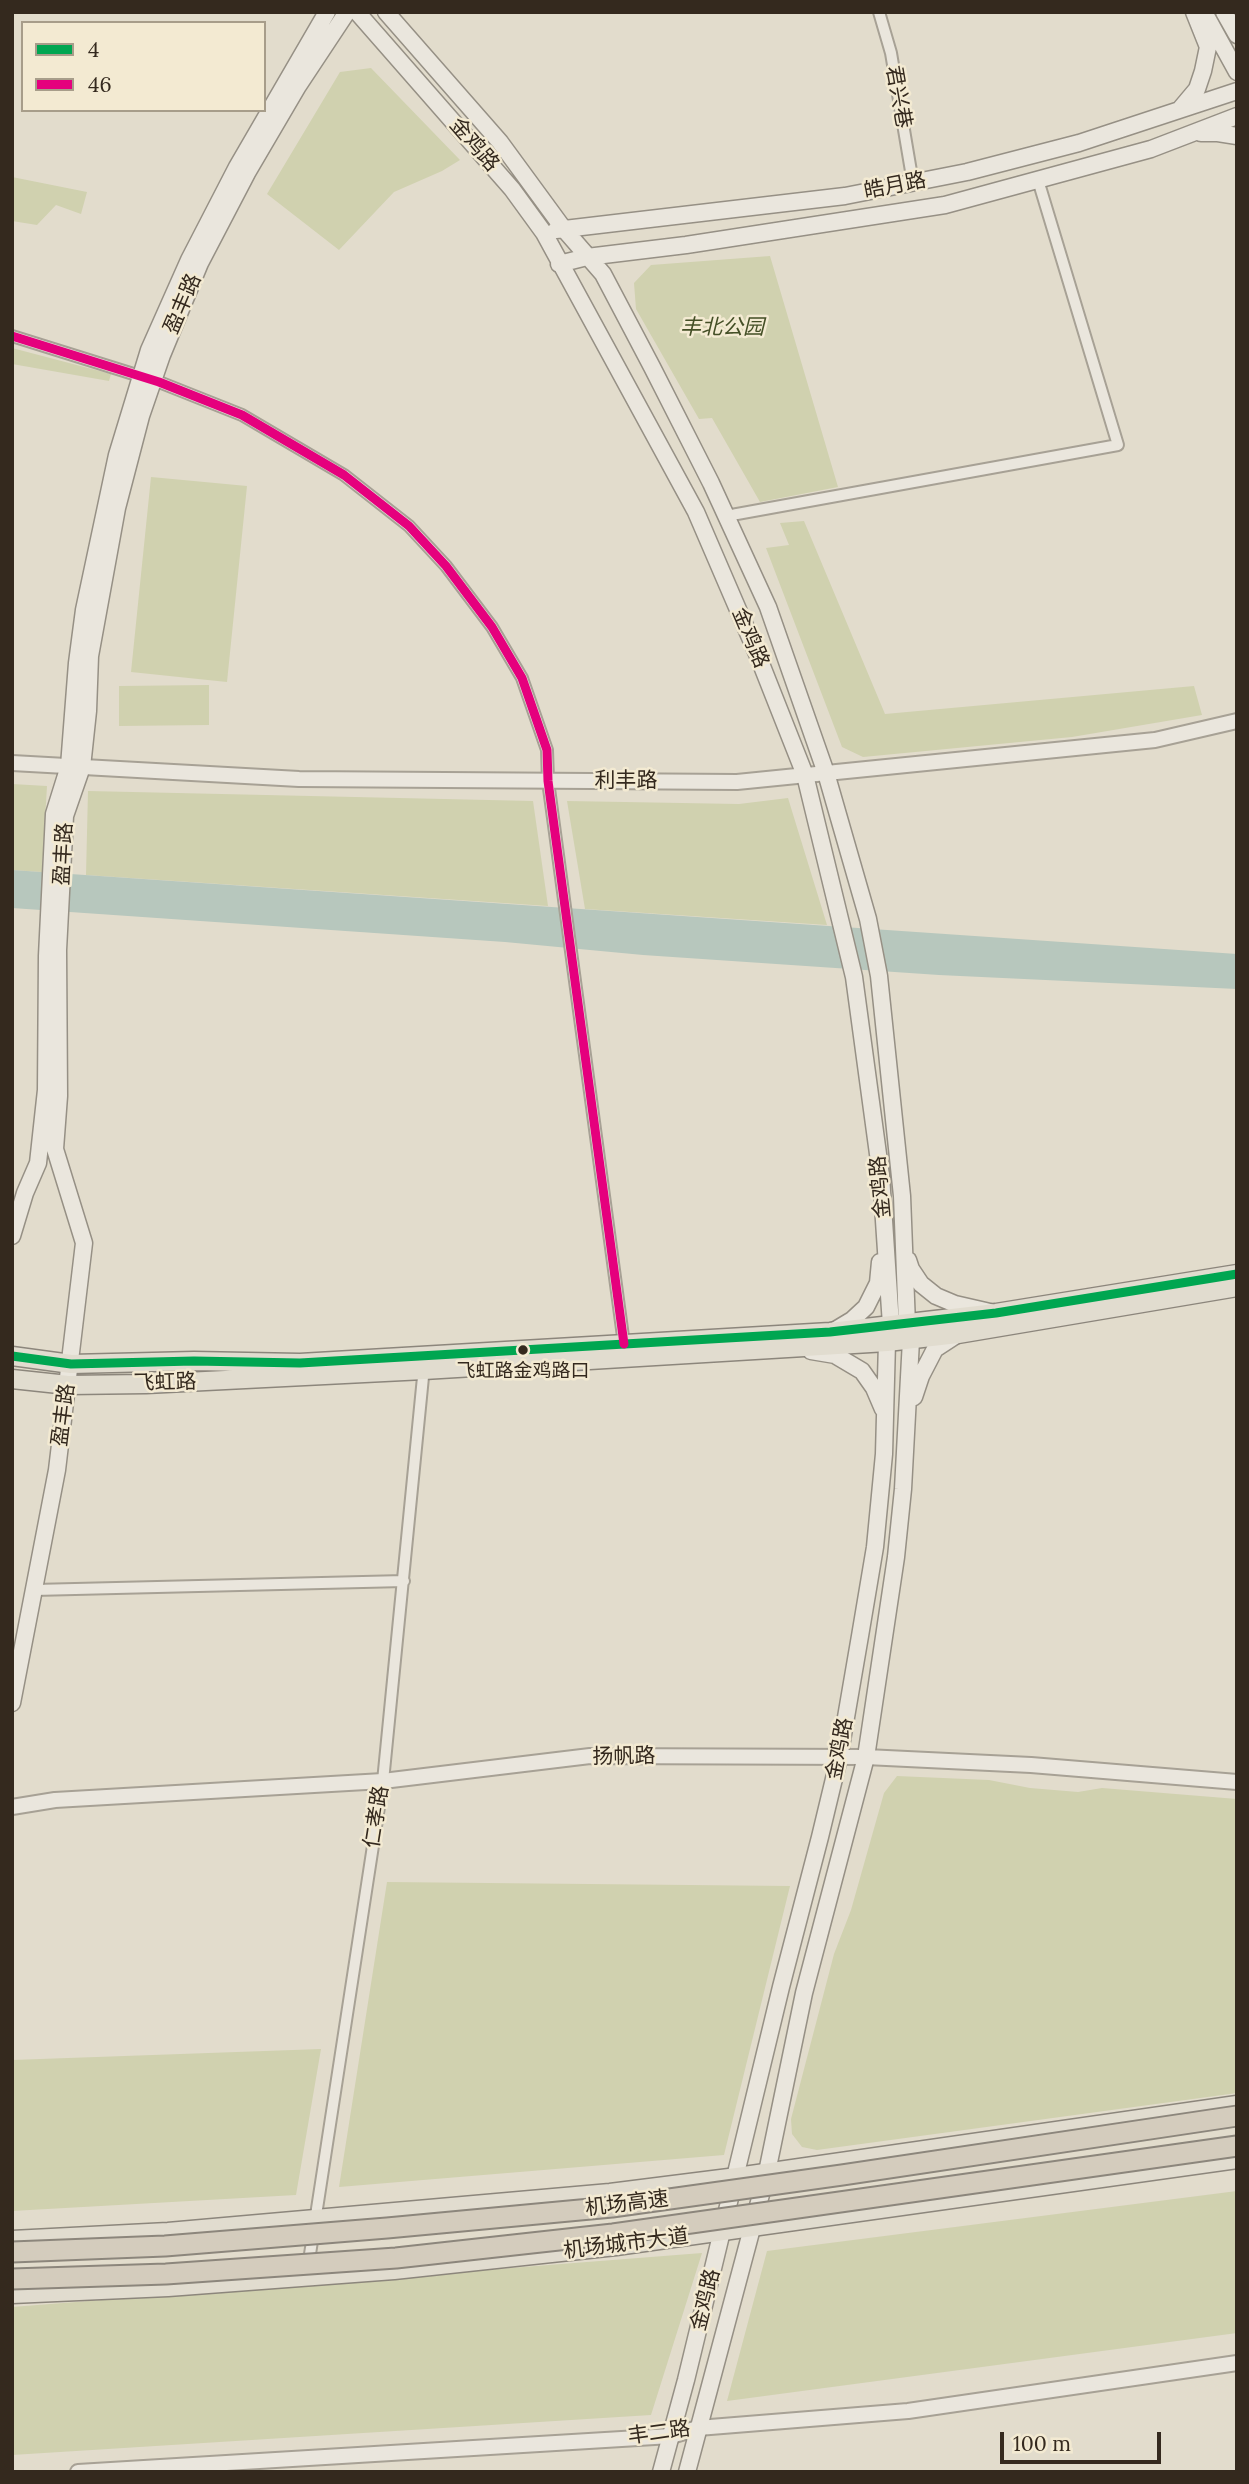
<!DOCTYPE html>
<meta charset="utf-8">
<style>
body{margin:0}
#map{position:relative;width:1249px;height:2484px;overflow:hidden;background:#e2dccc;font-family:Lora,serif}
canvas{display:block}
.frame{position:absolute;inset:0;border:14px solid #34291e;pointer-events:none}
.legend{position:absolute;left:21px;top:21px;width:245px;height:91px;box-sizing:border-box;background:#f3ead2;border:2px solid #a79d8a;margin:0;padding:9px 12px;list-style:none;font-size:21px;color:#34291e}
.legend li{display:flex;align-items:center;gap:14px;height:35px}
.legend b{width:35px;border:2px solid #a79d8a}
.scale{position:absolute;left:1000px;top:2432px;width:161px;height:32px;box-sizing:border-box;border:4px solid #34291e;border-top:0;padding-left:9px;font-size:21px;line-height:24px;white-space:nowrap;color:#34291e;-webkit-text-stroke:5px #f3ead2;paint-order:stroke}
</style>
<div id="map">
<canvas width="1249" height="2484"></canvas>
<div class="frame"></div>
<ul class="legend">
<li><b style="height:9px;background:#00a651"></b>4</li>
<li><b style="height:9px;background:#e5007d"></b>46</li>
</ul>
<div class="scale">100 m</div>
</div>
<script>
const c = document.querySelector('canvas').getContext('2d');
c.lineJoin = 'round';
function paint(path, color) {
  c.fillStyle = color;
  c.fill(path, 'evenodd');
}
function shape(rows) {
  const path = new Path2D();
  for (const r of rows) {
    path.moveTo(r[0], r[1]);
    for (let i = 2; i < r.length; i += 2) path.lineTo(r[i], r[i + 1]);
  }
  return path;
}
function strokePath(path, color, width, dash) {
  c.strokeStyle = color;
  c.lineWidth = width;
  c.lineCap = dash ? 'butt' : 'round';
  c.setLineDash(dash || []);
  c.stroke(path);
}
function write(font, color, halo, rows, align = 'center') {
  c.font = font + ' Lora,"Noto Sans SC",serif';
  c.lineWidth = 5;
  c.setLineDash([]);
  c.textBaseline = 'middle';
  c.strokeStyle = halo;
  c.fillStyle = color;
  for (const [text, x, y, turn = 0] of rows) {
    c.save();
    c.translate(x, y);
    c.rotate((+turn || 0) * Math.PI / 180);
    c.textAlign = isNaN(turn) ? turn : align;
    if (halo) c.strokeText(text, 0, 0);
    c.fillText(text, 0, 0);
    c.restore();
  }
}
paint(shape([
 [371,68,460,160,442,171,394,192,339,250,267,194,340,72],
 [12,177,87,192,81,214,56,205,37,225,12,221],
 [770,256,838,487,760,502,712,418,699,419,636,309,634,283,651,265],
 [12,348,111,374,109,381,12,364],
 [151,477,247,486,227,682,131,672],
 [804,521,885,714,1194,686,1202,715,1072,737,863,757,842,747,766,548,789,545,780,523],
 [209,685,209,725,119,726,119,686],
 [12,784,47,786,42,872,12,870],
 [88,791,533,801,548,906,86,875],
 [788,798,827,925,585,909,567,801,739,804],
 [897,1776,989,1780,1030,1788,1078,1792,1102,1788,1237,1799,1237,2093,817,2150,802,2147,792,2134,791,2119,834,1954,851,1910,884,1793],
 [387,1882,790,1886,724,2155,339,2187],
 [321,2049,296,2195,12,2211,12,2060],
 [1237,2191,1237,2333,727,2401,767,2251],
 [702,2253,651,2415,12,2455,12,2307]
]), '#d0d1af');
paint(shape([
 [12,870,1237,954,1237,989,939,975,643,955,505,942,12,908]
]), '#b7c7bd');
const minor = shape([
 [879,12,891,53,913,183],
 [12,336,159,382,242,415,344,475,409,526,446,566,492,627,522,678,547,750,548,781,624,1344],
 [726,516,1118,445,1038,180],
 [34,1590,404,1581],
 [308,2267,383,1781,424,1367]
]);
const tertiary = shape([
 [12,763,299,779,737,782,1155,740,1237,721],
 [12,1807,55,1800,383,1781,590,1756,866,1757,1031,1765,1237,1782],
 [78,2472,671,2436,698,2428,908,2411,1237,2363]
]);
const secondary = shape([
 [357,12,512,189,544,233,696,512,758,656,805,775,854,977,881,1176,891,1325,887,1342,884,1454,875,1547,860,1636,839,1758,820,1837,781,1987,686,2380,661,2472],
 [386,12,500,142,563,228,603,274,652,367,711,483,768,607,826,773,868,919,879,976,902,1196,907,1325,911,1340,903,1489,896,1557,866,1757,804,1993,767,2172,687,2472],
 [1204,12,1237,72],
 [1224,12,1237,35],
 [1181,108,1197,89,1203,71,1208,47,1194,12],
 [1201,133,1218,133,1237,136],
 [556,230,845,196,967,172,1079,143,1237,91],
 [559,264,587,257,686,245,945,205,1151,149,1237,116],
 [12,1236,25,1193,38,1163,46,1090,47,956,54,814,69,766,77,663,84,610,117,455,149,350,189,260,237,167,327,12],
 [908,1260,911,1269,921,1284,936,1296,955,1304,990,1312],
 [832,1332,852,1320,866,1307,878,1283,880,1262],
 [811,1351,835,1355,862,1371,874,1388,883,1409],
 [914,1397,921,1376,935,1349,958,1334],
 [12,1703,57,1470,84,1243,55,1149,59,1096,58,950,65,816,82,767,88,711,90,656,117,508,141,416,162,355,200,263,247,173,298,86,347,12]
]);
const primary = shape([
 [12,1356,71,1364,194,1361,300,1363,830,1332,996,1313,1237,1274],
 [12,1379,68,1385,146,1384,424,1370,887,1342,958,1334,1237,1287],
 [12,2240,168,2232,610,2193,737,2177,1237,2105],
 [12,2294,168,2287,394,2270,616,2246,1237,2159]
]);
strokePath(minor, '#a7a195', 14);
strokePath(tertiary, '#a7a195', 18);
strokePath(secondary, '#969085', 19);
strokePath(primary, '#8c867c', 21);
strokePath(minor, '#eae6dd', 10);
strokePath(tertiary, '#eae6dd', 14);
strokePath(secondary, '#eae6dd', 16);
strokePath(primary, '#e1dccf', 18);
const motorwayBridge = shape([
 [12,2252,165,2246,387,2228,612,2207,842,2175,1237,2116],
 [12,2279,166,2274,396,2258,613,2234,1237,2146]
]);
strokePath(motorwayBridge, '#8c867c', 23, []);
strokePath(motorwayBridge, '#d4ccbd', 19);
strokePath(shape([
 [12,1356,71,1364,194,1361,300,1363,830,1332,996,1313,1237,1274]
]), '#00a651', 9);
strokePath(shape([
 [12,336,159,382,242,415,344,475,409,526,446,566,492,627,522,678,547,750,548,781,624,1344]
]), '#e5007d', 9);
for (const [x, y, r, color] of [
 [523,1350,6,"#34291e"]
]) {
  const dot = new Path2D();
  dot.arc(x, y, r, 0, 2 * Math.PI);
  c.fillStyle = color;
  c.fill(dot);
  strokePath(dot, '#f3ead2', 2.5);
}
write('19px', '#34291e', '#f3ead2', [
 ["飞虹路金鸡路口",523,1372]
]);
write('21px', '#34291e', '#f3ead2', [
 ["君兴巷",898,97,80],
 ["金鸡路",474,145,49],
 ["皓月路",895,186,-11],
 ["盈丰路",183,304,-67],
 ["金鸡路",750,638,67],
 ["利丰路",626,781],
 ["盈丰路",64,854,-87],
 ["金鸡路",881,1187,-95],
 ["飞虹路",165,1383,-2],
 ["盈丰路",64,1415,-83],
 ["金鸡路",840,1749,-79],
 ["扬帆路",624,1757,-1],
 ["仁孝路",377,1817,-81],
 ["机场高速",627,2204,-7],
 ["机场城市大道",626,2244,-7],
 ["金鸡路",706,2300,-76],
 ["丰二路",659,2433,-8]
]);
write('italic 21px', '#444f26', '#f3ead2', [
 ["丰北公园",722,328]
]);
</script>
